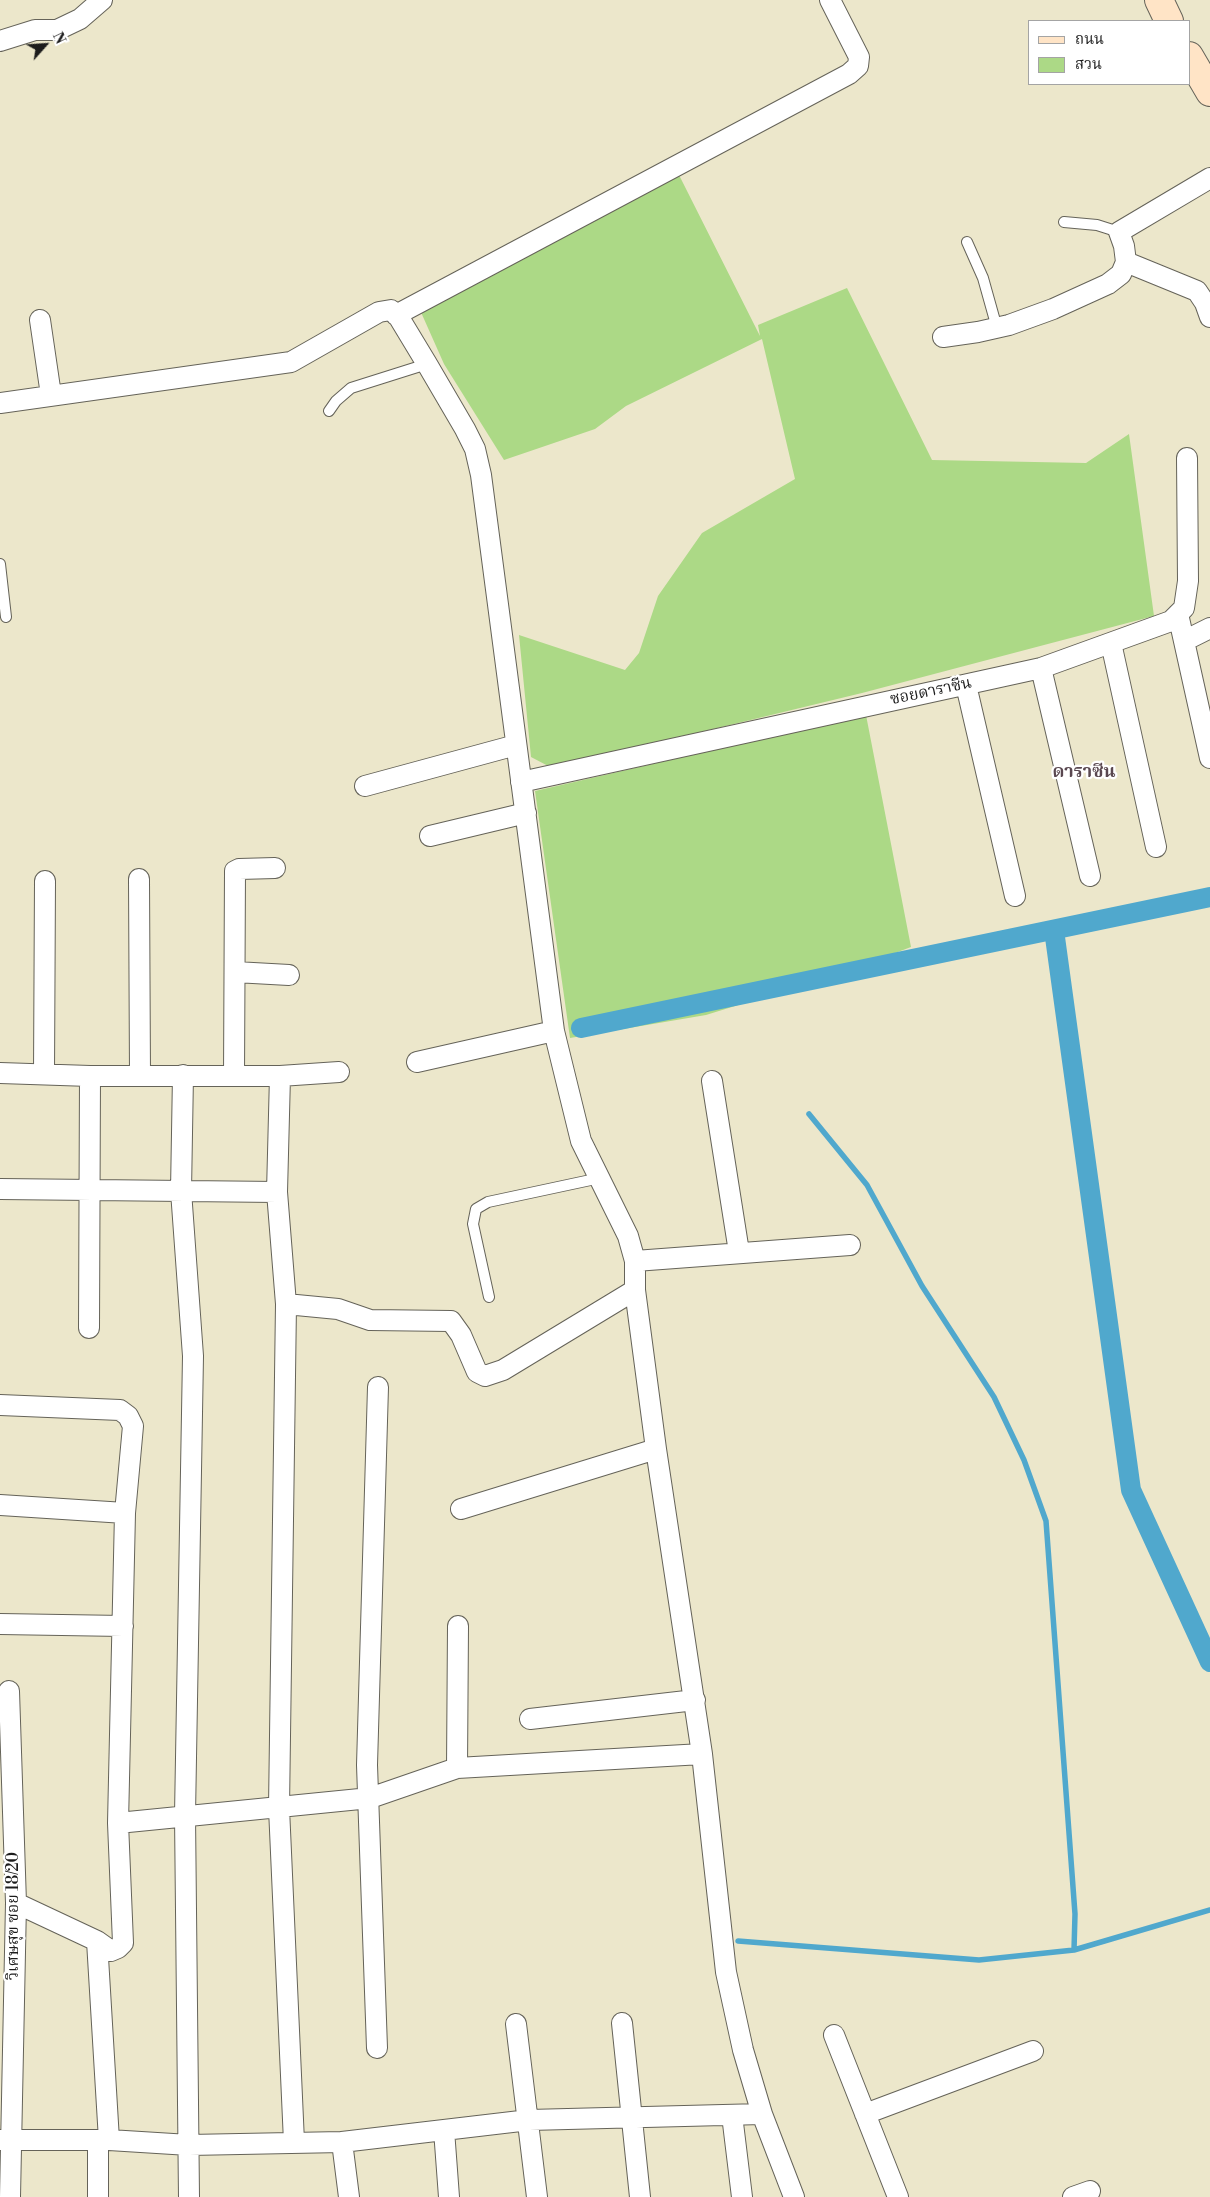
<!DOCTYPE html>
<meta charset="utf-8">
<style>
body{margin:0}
#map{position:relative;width:1210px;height:2197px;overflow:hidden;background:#ece7cb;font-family:"Libre Bodoni","Noto Serif Thai",serif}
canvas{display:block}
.legend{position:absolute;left:1028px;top:20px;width:162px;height:65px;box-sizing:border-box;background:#fff;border:1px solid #a4a4a4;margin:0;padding:6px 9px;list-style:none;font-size:15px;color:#1c1c1c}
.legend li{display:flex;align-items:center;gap:10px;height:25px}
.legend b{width:25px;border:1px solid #a4a4a4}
.north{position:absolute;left:20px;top:20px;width:50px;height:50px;-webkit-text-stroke:4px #fff;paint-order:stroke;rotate:64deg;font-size:14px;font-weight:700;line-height:20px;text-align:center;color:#1c1c1c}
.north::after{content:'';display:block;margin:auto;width:18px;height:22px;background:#1c1c1c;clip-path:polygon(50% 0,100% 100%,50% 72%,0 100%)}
</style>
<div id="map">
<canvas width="1210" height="2197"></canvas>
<ul class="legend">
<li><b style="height:6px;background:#ffe4c6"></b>ถนน</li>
<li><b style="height:14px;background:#acd986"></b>สวน</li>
</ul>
<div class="north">N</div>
</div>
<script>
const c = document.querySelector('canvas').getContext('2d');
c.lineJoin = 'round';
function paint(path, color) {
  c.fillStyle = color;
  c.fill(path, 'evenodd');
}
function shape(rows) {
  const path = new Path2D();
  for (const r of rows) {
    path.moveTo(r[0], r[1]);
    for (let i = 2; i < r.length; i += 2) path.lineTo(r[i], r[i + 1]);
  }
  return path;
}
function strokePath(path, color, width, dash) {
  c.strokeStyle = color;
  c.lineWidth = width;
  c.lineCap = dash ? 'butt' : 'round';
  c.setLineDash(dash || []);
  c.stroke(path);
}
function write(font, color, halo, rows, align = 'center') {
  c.font = font + ' "Libre Bodoni","Noto Serif Thai",serif';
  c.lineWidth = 4.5;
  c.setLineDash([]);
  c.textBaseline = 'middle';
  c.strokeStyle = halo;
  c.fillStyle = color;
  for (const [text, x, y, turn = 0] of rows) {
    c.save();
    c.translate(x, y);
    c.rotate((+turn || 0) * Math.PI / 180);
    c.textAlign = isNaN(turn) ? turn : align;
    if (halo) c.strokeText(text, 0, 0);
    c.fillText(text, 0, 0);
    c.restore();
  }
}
paint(shape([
 [678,173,760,336,758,325,847,288,932,460,1086,463,1129,434,1154,616,862,693,552,768,531,757,519,635,625,670,639,653,658,596,702,533,795,479,762,339,626,406,595,429,504,460,444,364,420,310],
 [866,715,911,947,842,973,706,1015,570,1038,535,791]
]), '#acd986');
strokePath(shape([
 [809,1114,867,1185,922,1286,994,1397,1024,1460,1046,1521,1075,1914,1074,1950],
 [738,1941,979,1960,1074,1950,1210,1910]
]), '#50a8cd', 5.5);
strokePath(shape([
 [1054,930,1131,1490,1210,1662],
 [581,1028,1210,897]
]), '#50a8cd', 20);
const lane = shape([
 [1064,222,1097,225,1119,232],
 [967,242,983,278,997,328],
 [329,411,336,401,351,388,427,364],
 [0,564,6,617],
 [489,1297,473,1224,476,1209,488,1202,600,1178]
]);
const street = shape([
 [0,41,35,30,57,30,80,19,102,0],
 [1126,262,1197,291,1205,303,1210,317],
 [396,315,849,74,858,66,859,57,830,0],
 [40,320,51,395],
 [943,337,978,332,1009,325,1053,309,1108,284,1121,274,1126,262,1124,246,1119,232,1210,178],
 [0,403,291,362,379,312,391,310,398,316,427,364,465,429,475,449,481,475,554,1031,581,1141,628,1236,635,1261,635,1290,656,1449,702,1754,726,1972,743,2050,762,2114,794,2197],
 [1178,614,1210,758],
 [1184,641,1210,628],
 [1111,643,1156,847],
 [1041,668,1090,876],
 [966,685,1015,896],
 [521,782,1041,668,1171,621,1184,608,1188,581,1187,458],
 [365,786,516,745],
 [430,836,526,813],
 [139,879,140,1075],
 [235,972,289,975],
 [417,1062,554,1031],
 [0,1073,90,1076,280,1076,277,1192,286,1304,279,1808,294,2142],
 [44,1073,45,881],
 [183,1075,181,1191,193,1356,185,1815,189,2197],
 [234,1076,235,871,239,869,275,868],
 [280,1076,339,1072],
 [712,1081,739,1252],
 [0,1189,277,1192],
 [635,1261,850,1245],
 [286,1304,338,1309,370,1320,451,1321,461,1335,477,1372,485,1376,503,1370,635,1290],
 [89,1328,90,1076],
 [0,1405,120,1410,128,1416,133,1426,125,1513,118,1823,123,1943,118,1948,111,1951,97,1941,16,1903],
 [0,1505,125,1513],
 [461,1509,656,1449],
 [0,1624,123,1626],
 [9,1691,16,1903,10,2197],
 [530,1719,695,1700],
 [457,1768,458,1626],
 [118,1823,370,1798,457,1768,702,1754],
 [97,1941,109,2140],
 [622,2023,640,2197],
 [516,2024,537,2197],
 [834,2035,898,2197],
 [377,2048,367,1765,378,1387],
 [865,2114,1033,2051],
 [732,2115,742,2197],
 [444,2130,449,2197],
 [0,2140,109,2140,189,2145,342,2142,529,2120,762,2114],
 [98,2140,98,2197],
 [342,2142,349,2197],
 [1073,2197,1090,2191]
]);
const secondary = shape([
 [1159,0,1169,21],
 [1189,56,1210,92]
]);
strokePath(lane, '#656359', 12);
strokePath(street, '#656359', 22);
strokePath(secondary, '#656359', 30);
strokePath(lane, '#fff', 10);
strokePath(street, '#fff', 20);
strokePath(secondary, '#ffe4c6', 28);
write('16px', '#1c1c1c', '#fff', [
 ["ซอยดาราซีน",931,692,-12],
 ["วิเศษสุข ซอย 18/20",14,1916,-90]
]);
write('bold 18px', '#5a4850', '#fff', [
 ["ดาราซีน",1084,773]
]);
</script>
